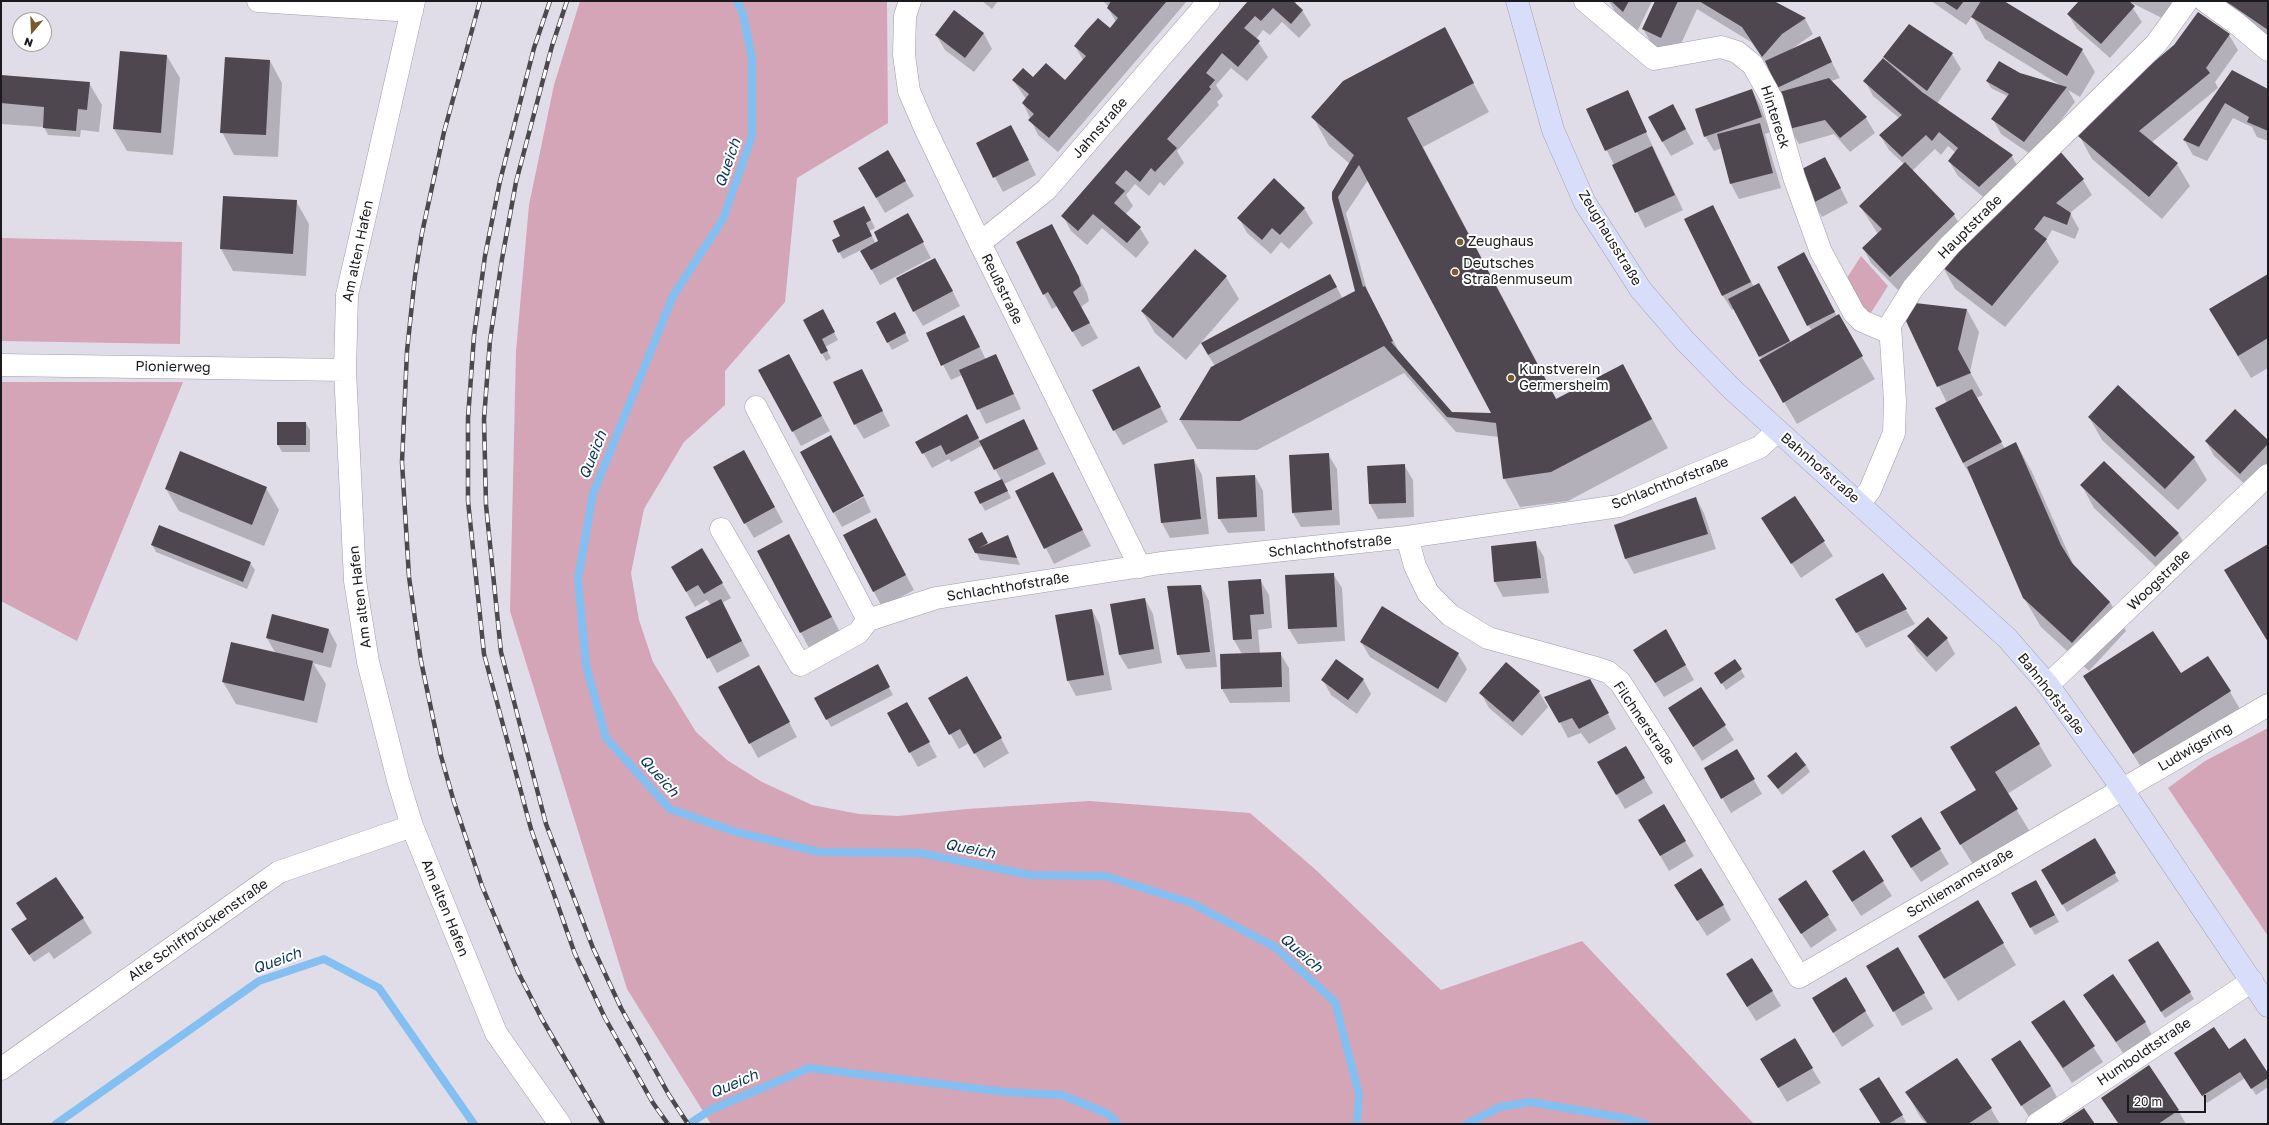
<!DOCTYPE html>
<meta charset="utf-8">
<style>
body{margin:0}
#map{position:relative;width:2269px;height:1125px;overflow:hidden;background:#e0dde9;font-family:"Golos Text",sans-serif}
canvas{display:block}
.frame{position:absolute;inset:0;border:2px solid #1a191d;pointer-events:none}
.north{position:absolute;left:12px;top:12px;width:40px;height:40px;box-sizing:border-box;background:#fff;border:1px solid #a3a3a5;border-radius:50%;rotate:199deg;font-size:11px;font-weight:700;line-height:16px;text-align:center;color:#1a191d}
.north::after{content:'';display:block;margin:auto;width:14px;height:18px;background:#795a2f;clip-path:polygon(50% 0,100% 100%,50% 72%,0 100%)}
.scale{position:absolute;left:2127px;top:1095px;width:79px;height:18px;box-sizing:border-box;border:2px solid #1a191d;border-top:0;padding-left:5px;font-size:12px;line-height:14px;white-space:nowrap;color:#1a191d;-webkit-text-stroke:3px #fff;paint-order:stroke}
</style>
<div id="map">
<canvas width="2269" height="1125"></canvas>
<div class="frame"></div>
<div class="north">N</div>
<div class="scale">20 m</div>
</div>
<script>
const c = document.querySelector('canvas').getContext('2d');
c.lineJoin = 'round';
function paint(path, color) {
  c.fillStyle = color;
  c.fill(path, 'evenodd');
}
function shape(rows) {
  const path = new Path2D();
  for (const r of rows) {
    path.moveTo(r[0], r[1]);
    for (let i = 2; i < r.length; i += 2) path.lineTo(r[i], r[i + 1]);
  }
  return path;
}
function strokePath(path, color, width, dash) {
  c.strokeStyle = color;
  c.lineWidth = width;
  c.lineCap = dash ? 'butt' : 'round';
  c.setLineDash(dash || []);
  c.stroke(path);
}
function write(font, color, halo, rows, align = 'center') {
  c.font = font + ' "Golos Text",sans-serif';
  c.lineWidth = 4;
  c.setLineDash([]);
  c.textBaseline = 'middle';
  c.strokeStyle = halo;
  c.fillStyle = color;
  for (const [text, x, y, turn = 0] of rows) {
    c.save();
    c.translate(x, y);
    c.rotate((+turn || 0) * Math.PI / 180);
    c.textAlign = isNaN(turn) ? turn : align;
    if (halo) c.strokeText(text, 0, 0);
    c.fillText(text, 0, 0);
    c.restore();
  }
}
paint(shape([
 [580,1,887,1,888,123,797,178,785,302,725,371,725,405,684,442,644,509,631,573,639,620,653,662,696,732,727,760,762,782,812,805,859,814,898,816,967,809,1089,801,1250,813,1316,870,1441,990,1582,941,1754,1124,711,1124,627,989,510,611,516,351,529,205,554,85],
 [1,238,182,242,180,344,1,341],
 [1861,256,1888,286,1870,314,1843,284],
 [1,382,183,382,77,641,1,601],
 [2268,728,2268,936,2168,788,2205,761]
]), '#d3a5b7');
paint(shape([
 [231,1,386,1,385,11],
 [982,1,998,1,992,9],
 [1103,1,1187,1,1058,152,1038,135,1023,103,1026,99,1013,80,1033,78,1066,81,1083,60,1075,46,1110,29,1116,22,1108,8,1109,7],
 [1249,1,1297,1,1295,4,1302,10,1311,25,1299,38,1282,22,1270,35,1263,30,1256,39,1268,57,1247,81,1231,68,1216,85,1223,96,1217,102,1219,105,1177,151,1184,163,1164,186,1160,182,1149,196,1135,184,1126,195,1133,206,1125,215,1140,228,1149,243,1136,258,1102,228,1087,245,1071,231,1063,216],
 [1609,1,1652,1,1636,34,1618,17],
 [1656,1,1772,1,1805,19,1813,34,1789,51,1819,37,1840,78,1831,81,1866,118,1875,133,1850,152,1834,134,1799,144,1790,129,1781,93,1769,67,1751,42,1697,9,1674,59,1656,51,1643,29],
 [1931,1,2002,1,2082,50,2095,72,2080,97,2068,90,2075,102,2033,156,2001,134,1993,119,2007,96,1991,88,1987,81,2020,74,2060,85,1985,39,1972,16,1966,25],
 [2080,1,2177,1,2166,20,2128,1,2142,22,2110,58,2077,29,2068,14],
 [2212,1,2268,1,2268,38],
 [955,12,984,34,992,49,974,72,945,50,936,35],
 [1444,29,1489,112,1423,147,1557,400,1639,394,1668,448,1568,501,1520,507,1504,478,1499,437,1456,432,1404,373,1257,450,1197,449,1180,420,1215,366,1208,355,1330,275,1343,299,1356,292,1333,199,1350,164,1329,146,1313,117],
 [1368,180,1496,420,1452,413,1401,355,1368,294,1346,213],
 [2229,35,2238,50,2215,82,2218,88,2151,143,2177,164,2190,186,2162,219,2092,159,2080,137],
 [1952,54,1961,69,1937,104,2012,156,2020,171,1988,201,1958,176,1949,161,1956,153,1948,146,1941,155,1935,149,1912,171,1954,215,1967,237,1899,291,1871,263,1863,248,1878,234,1860,206,1904,164,1889,150,1880,135,1899,118,1873,96,1865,81,1889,65,1885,57],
 [167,56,180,78,173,155,127,151,114,129],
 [270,61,282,83,278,157,234,155,222,132],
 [2233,72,2268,90,2268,141,2257,137,2252,127,2233,118,2207,161,2193,155,2184,140],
 [1,76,89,83,102,105,99,132,81,130,80,137,48,135,44,127,1,124],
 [1752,90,1760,105,1770,132,1765,134,1781,188,1739,199,1731,184,1722,148,1714,151,1705,136],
 [1627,92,1683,210,1645,228,1587,110],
 [1681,120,1694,144,1671,156,1662,141],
 [1019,141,1036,175,1003,192,977,144],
 [888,151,914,196,885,213,859,168],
 [2059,151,2083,180,2092,195,2070,213,2079,229,2075,239,2052,230,2046,240,2059,262,2005,327,1955,289,1943,267],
 [1833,173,1848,203,1822,217,1813,202],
 [296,201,309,224,306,276,233,271,221,249],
 [1712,206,1754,287,1767,299,1791,343,1812,331,1808,325,1804,254,1837,316,1875,379,1797,424,1760,361,1762,360,1734,309,1732,310,1723,296,1685,219],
 [1304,208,1313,223,1289,249,1281,242,1271,254,1247,233,1239,218],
 [868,214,875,228,869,231,876,244,916,229,931,258,880,285,861,250,843,259,839,252,841,236],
 [1060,240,1087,293,1089,301,1081,307,1098,338,1082,347,1057,306,1052,309,1044,294],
 [944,274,960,306,923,326,914,311],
 [2268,275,2268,368,2251,378,2223,332],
 [1226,277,1239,299,1186,360,1155,333,1142,311],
 [1967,310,1979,332,1970,372,1983,395,1976,398,2005,449,2016,443,2032,472,2074,566,2110,602,2126,631,2089,671,2041,627,2024,598,1972,478,1963,463,1947,403,1907,321],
 [823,311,838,340,825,347,831,358,826,361,804,321],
 [899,320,909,341,892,350,888,343],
 [972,331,986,360,996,355,1021,409,986,424,962,375,951,380,927,334],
 [797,370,830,431,801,446,760,371],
 [862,370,890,426,864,439,855,424],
 [1147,382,1168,422,1123,445,1114,430],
 [2089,417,2194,458,2207,480,2178,510,2102,440],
 [1024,420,1046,464,1004,484,1011,498,985,511,981,504,1001,480,983,445,951,462,949,459,932,468,917,442,975,431,980,441],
 [306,423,310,430,310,452,282,452,278,445],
 [2206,441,2268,441,2268,468,2249,488,2214,456],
 [1328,454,1337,469,1340,525,1301,527,1293,513],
 [1194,460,1202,475,1209,534,1170,538,1162,523,1155,464],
 [1404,465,1413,480,1414,517,1378,519,1370,504,1368,467],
 [752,466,783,522,754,538,745,523],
 [1053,474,1091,546,1054,564,1017,492],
 [1255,476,1263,491,1265,531,1228,533,1219,518],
 [2082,486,2178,533,2191,555,2169,579,2094,508],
 [266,488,279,510,264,546,179,511,166,489],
 [864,497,871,512,842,527,834,513],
 [1696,498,1704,513,1716,549,1634,574,1626,559,1615,526],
 [1762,518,1824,542,1833,556,1801,578],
 [981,533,988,545,1011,544,1020,565,980,560,976,552],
 [884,534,914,590,882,607,844,536],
 [1535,542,1544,557,1549,593,1503,597,1495,582,1492,547],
 [152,545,250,563,255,570,247,589,156,552],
 [797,550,840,632,809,648,758,551],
 [672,567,722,583,731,598,722,603,750,656,717,673,687,618,711,605,707,600,695,607],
 [1333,574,1342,588,1345,641,1298,644,1289,629,1286,576],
 [1883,575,1915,624,1866,648,1837,599],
 [1260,580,1269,595,1272,628,1258,630,1260,654,1280,653,1289,668,1290,702,1230,703,1222,689,1242,654,1234,640,1229,582],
 [1201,586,1209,601,1217,667,1186,669,1178,654],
 [1145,599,1153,614,1162,663,1128,669,1119,654],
 [1092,610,1100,625,1112,690,1076,696,1068,681,1056,616],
 [329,630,337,645,331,668,313,663,326,684,317,723,236,704,223,682,276,654,267,638],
 [1666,630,1694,680,1664,697,1634,650],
 [1909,636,1947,639,1955,654,1936,672,1917,651],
 [1361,642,1458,654,1467,669,1446,703,1370,657],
 [1735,660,1745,677,1726,690,1720,680],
 [881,673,893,695,831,727,816,698],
 [2180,675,2230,692,2243,714,2146,775,2084,676],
 [967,677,1009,753,984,768,969,743,959,749,930,698],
 [1363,679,1371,694,1357,714,1331,695,1323,680],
 [767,681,797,737,758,758,719,687],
 [1701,689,1734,740,1702,761,1678,723],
 [1539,692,1548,707,1522,736,1489,708,1481,693],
 [1598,695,1616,729,1589,744,1581,733,1568,738,1560,723],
 [907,703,937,757,918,767,888,714],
 [2039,744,2052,766,2007,794,2030,832,1974,866,1954,834,1977,790,1964,769],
 [1626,747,1653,793,1625,809,1598,763],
 [1737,751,1762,794,1731,813,1705,769],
 [1806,765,1810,772,1782,795,1769,777],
 [1921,818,1949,864,1921,882,1900,851],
 [1648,835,1685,841,1694,856,1669,871],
 [2094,839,2119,881,2067,912,2042,870],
 [1864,852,1892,896,1861,916,1833,872],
 [2036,881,2059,922,2035,935,2012,894],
 [1806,882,1837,930,1811,948,1788,914],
 [1684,900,1723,905,1731,920,1707,936],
 [18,904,83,918,92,933,54,959,49,952,34,962,17,937,27,920],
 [2003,943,2016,965,1958,1001,1932,959],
 [1898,949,1933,1009,1902,1026,1868,966],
 [2133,968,2190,992,2194,999,2165,1018],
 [1846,978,1874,1026,1842,1047,1813,998],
 [1736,989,1772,991,1781,1006,1756,1021],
 [2084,995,2145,1022,2153,1037,2125,1056],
 [2063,1001,2103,1062,2072,1083,2032,1023],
 [1794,1039,1821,1083,1787,1102,1770,1074],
 [2228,1051,2268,1075,2268,1087,2256,1095,2245,1078,2207,1103,2179,1060],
 [1957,1059,1991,1109,2000,1124,1926,1124,1919,1115,1907,1093],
 [1992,1060,2051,1086,2059,1101,2031,1120],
 [2102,1098,2178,1110,2186,1124,2118,1124],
 [1902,1115,1906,1122,1903,1124,1882,1124]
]), '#0003');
strokePath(shape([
 [737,1,743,14,752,58,752,136,723,219,673,296,593,494,578,579,586,665,606,738,670,809,736,832,819,852,920,853,1030,875,1105,876,1191,903,1275,947,1335,1002,1359,1094,1357,1124],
 [56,1124,259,981,324,959,379,988,474,1124],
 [689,1124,710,1110,809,1068,1006,1092,1062,1095,1108,1114,1118,1124],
 [1466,1124,1500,1107,1530,1102,1624,1118,1646,1124]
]), '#84bff2', 8);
paint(shape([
 [1111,1,1167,1,1049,138,1028,120,1034,114,1022,103,1029,94,1012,80,1023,68,1033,77,1046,63,1065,80,1086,56,1074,46,1086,31,1098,18,1110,28,1118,18,1107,8],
 [1248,1,1293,1,1303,10,1291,24,1273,8,1261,21,1255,16,1244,28,1260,41,1238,67,1222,53,1206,73,1215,80,1209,87,1211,89,1167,139,1177,148,1155,172,1151,168,1140,182,1126,170,1115,183,1125,191,1114,203,1141,227,1127,243,1093,214,1078,231,1061,216],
 [1611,1,1629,1,1623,12],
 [1655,1,1678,1,1661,38,1642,29],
 [1699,1,1774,1,1806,18,1782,34,1762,57,1742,27],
 [1943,1,1964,1,1957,10],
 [1981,1,2004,1,2083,49,2067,76,1971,17],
 [2079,1,2129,1,2135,6,2101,44,2067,14],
 [2225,1,2268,1,2268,30,2233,6],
 [954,10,984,33,965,58,935,35],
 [2198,12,2230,34,2206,68,2210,73,2139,131,2178,163,2149,197,2078,136,2137,76,2174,45],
 [1909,24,1953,53,1927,91,1883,57],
 [1445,27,1474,83,1407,118,1556,399,1623,364,1652,419,1551,472,1503,479,1496,423,1447,417,1384,346,1240,421,1179,420,1211,367,1355,291,1332,199,1332,192,1354,155,1311,117,1343,81],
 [1359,165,1491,413,1452,412,1391,342,1393,341,1365,286,1363,287,1338,197],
 [1820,36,1832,62,1777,88,1765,61],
 [120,51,167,55,161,133,113,129],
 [225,57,270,60,266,135,220,133],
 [1883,58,1922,92,2013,155,1979,187,1948,161,1958,148,1939,132,1932,141,1926,135,1902,157,1879,135,1902,115,1863,81],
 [1999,61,2020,73,2067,87,2024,142,1991,119,2009,94,1986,81],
 [2232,70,2268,89,2268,131,2247,122,2249,117,2225,103,2199,147,2183,140],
 [1,75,90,82,87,110,78,109,76,131,43,128,44,107,1,103],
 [1829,78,1867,117,1840,138,1825,120,1789,129,1776,93],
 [1752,89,1762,117,1704,137,1695,109],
 [1628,90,1647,132,1605,151,1586,109],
 [1673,104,1686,129,1662,142,1648,117],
 [1760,123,1773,173,1730,184,1717,134],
 [1011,125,1029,160,993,178,976,143],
 [1652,146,1675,195,1635,213,1612,165],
 [888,150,906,181,876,198,858,168],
 [2059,150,2084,179,2056,203,2071,213,2067,225,2044,216,2034,229,2047,239,1992,306,1941,266],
 [1825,157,1841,188,1813,203,1796,172],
 [1905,162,1955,214,1890,277,1862,248,1882,229,1859,206],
 [1274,178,1305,208,1280,235,1272,228,1262,240,1237,218],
 [223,196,297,200,293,254,220,249],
 [1713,205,1751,282,1722,296,1684,219],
 [864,206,871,220,866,223,872,236,838,253,832,240,840,236,833,221],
 [908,213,924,242,871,270,860,251,878,241,874,232],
 [1052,224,1079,277,1081,286,1073,292,1090,323,1072,332,1048,292,1043,295,1016,242],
 [1195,249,1227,276,1173,338,1141,311],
 [1804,252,1835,312,1807,326,1777,267],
 [935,258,953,291,913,312,896,278],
 [1330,274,1337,287,1208,355,1201,343],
 [2268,274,2268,338,2238,356,2209,309],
 [1759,283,1790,341,1759,357,1728,299],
 [1915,303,1967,309,1958,349,1971,373,1937,387,1906,321],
 [823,309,835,332,822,339,828,351,821,354,803,320],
 [895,312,906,333,887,343,876,322],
 [1839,314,1863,356,1783,403,1759,360],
 [964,315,980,347,941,366,926,333],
 [789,354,822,416,792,432,758,370],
 [996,354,1014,394,977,410,959,370],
 [1139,366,1161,407,1113,431,1092,390],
 [862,369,883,411,854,425,833,382],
 [2118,385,2195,457,2165,489,2088,417],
 [1972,389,2002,442,1963,463,1935,408],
 [2235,409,2268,440,2268,444,2240,474,2205,441],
 [967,414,979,438,946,455,941,445,922,454,915,442],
 [1024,419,1038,449,994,470,979,441],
 [277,422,306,422,306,445,277,445],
 [831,435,864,496,833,513,800,452],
 [2016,442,2061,545,2072,563,2110,602,2072,643,2023,598,1967,467],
 [744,450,775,507,744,524,713,467],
 [180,451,267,487,252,525,165,489],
 [1329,453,1332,510,1292,513,1289,455],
 [1194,459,1201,519,1161,523,1154,464],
 [2104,461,2179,533,2155,557,2080,485],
 [1405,464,1406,503,1369,504,1367,466],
 [1053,472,1083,530,1044,549,1015,491],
 [1255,475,1257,517,1218,519,1216,477],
 [1002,479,1008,491,980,504,974,492],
 [1795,496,1825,541,1791,564,1761,518],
 [1696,497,1708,534,1625,559,1614,525],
 [876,518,906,575,873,592,843,535],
 [159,525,251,562,243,582,151,545],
 [982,532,988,543,979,548,1008,535,1017,558,975,553,968,539],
 [789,534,832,617,800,633,757,551],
 [1536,541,1541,578,1494,582,1491,546],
 [2268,544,2268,642,2224,570],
 [702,548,723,583,704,594,698,585,686,592,671,567],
 [1334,573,1337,627,1288,629,1285,575],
 [1883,573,1907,609,1856,633,1835,599],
 [1261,579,1264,614,1250,615,1252,639,1233,640,1228,581],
 [1201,585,1210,652,1177,655,1167,586],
 [1145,598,1154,649,1119,655,1110,604],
 [721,599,742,641,707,659,685,617],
 [1382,606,1459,653,1438,689,1360,642],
 [1092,609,1104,675,1067,681,1055,615],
 [272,614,329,629,323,653,266,638],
 [1928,617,1948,638,1927,657,1907,636],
 [1666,629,1686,665,1655,683,1633,650],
 [2153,631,2181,673,2208,656,2231,691,2133,754,2083,676],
 [231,642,313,661,304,701,222,682],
 [1281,652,1282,687,1221,689,1220,654],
 [1336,659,1364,679,1348,700,1321,680],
 [1735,659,1742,669,1721,684,1714,673],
 [1506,662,1540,691,1513,722,1479,693],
 [878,664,890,687,826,720,814,698],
 [759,665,790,722,749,744,718,687],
 [967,676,1002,738,974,754,960,729,949,735,928,698],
 [1590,679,1609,713,1579,729,1572,718,1559,723,1544,697],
 [1701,687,1726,725,1693,747,1668,708],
 [907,702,930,742,909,753,887,713],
 [2016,706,2040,744,1995,772,2018,809,1960,845,1940,812,1976,790,1950,747],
 [1626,746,1645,778,1616,795,1597,762],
 [1737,749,1755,779,1721,799,1704,768],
 [1796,752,1806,765,1778,789,1767,776],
 [1664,804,1686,841,1660,856,1638,820],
 [1921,817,1941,849,1911,868,1891,836],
 [2095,838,2116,873,2062,905,2041,870],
 [1864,850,1884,881,1852,902,1832,871],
 [1701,868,1724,905,1697,921,1674,885],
 [56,877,84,918,29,955,11,929,27,919,16,903],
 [1806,880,1829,915,1801,934,1778,899],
 [2036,880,2055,915,2030,928,2011,893],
 [1978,900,2004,943,1944,979,1918,936],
 [2158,941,2191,992,2161,1012,2128,960],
 [1898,947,1925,993,1893,1012,1866,966],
 [1752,958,1773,991,1747,1007,1726,974],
 [2113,974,2146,1022,2116,1042,2083,995],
 [1846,977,1866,1011,1833,1033,1812,998],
 [2064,1000,2095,1046,2063,1068,2031,1022],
 [2214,1027,2229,1049,2245,1038,2268,1073,2268,1078,2251,1089,2240,1072,2202,1096,2174,1053],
 [1795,1038,1813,1068,1778,1088,1760,1059],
 [2020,1040,2051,1086,2021,1106,1991,1059],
 [1957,1058,1992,1108,1968,1124,1928,1124,1905,1092],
 [2149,1065,2179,1110,2158,1124,2119,1124,2101,1098],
 [1879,1077,1903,1115,1888,1124,1881,1124,1859,1089],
 [2084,1108,2095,1124,2060,1124]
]), '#4f474f');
const street = shape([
 [258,1,412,11],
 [414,1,347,295,345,370,355,581,368,662,398,780,412,826,496,1033,560,1124],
 [910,1,905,16,904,55,909,91,924,126,980,243,1140,567],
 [1585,1,1654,59,1721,47,1737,52,1753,65,1772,99,1794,177,1821,252,1854,313,1862,321,1890,333],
 [2205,1,2236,23,2268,50],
 [980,243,1046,190,1209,1],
 [1,365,345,370],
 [756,407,868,620],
 [1860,503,1870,490,1894,433,1895,401,1890,325,1913,288,1950,245,2156,44,2187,1],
 [721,529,800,665,858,633,868,620,936,598,1161,563,1407,537,1619,506,1760,447,1777,431],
 [1407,537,1415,566,1428,593,1450,615,1488,638,1593,667,1608,672,1620,682,1659,743,1799,977,2268,705],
 [2048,685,2268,475],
 [1,1069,279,872,412,826],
 [2037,1124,2252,981]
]);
const secondary = shape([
 [1517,1,1553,130,1585,203,1641,290,1685,341,1733,390,2007,638,2048,685,2112,774,2268,1006]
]);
strokePath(street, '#9f9ca7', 23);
strokePath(secondary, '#9f9ca7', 23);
strokePath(street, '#fff', 22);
strokePath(secondary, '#d8defa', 22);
const rail = shape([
 [480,1,444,132,422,233,415,276,407,351,402,462,409,577,421,661,441,756,454,802,482,886,518,972,542,1019,603,1124],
 [550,1,534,48,500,181,485,256,474,336,468,418,468,501,484,654,531,829,575,954,605,1018,653,1103,668,1124],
 [567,1,552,46,516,182,502,259,490,340,484,419,486,505,501,652,546,824,593,948,621,1008,669,1095,688,1124]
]);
strokePath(rail, '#4a494f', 4.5);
strokePath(rail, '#fff', 3, [9]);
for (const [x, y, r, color] of [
 [1460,242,4,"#795a2f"],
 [1455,272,4,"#795a2f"],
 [1511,378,4,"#795a2f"]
]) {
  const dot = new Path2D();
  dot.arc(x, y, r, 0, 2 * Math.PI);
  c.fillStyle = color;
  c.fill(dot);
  strokePath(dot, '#fff', 1.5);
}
write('14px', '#1a191d', '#fff', [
 ["Hintereck",1775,117,72],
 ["Jahnstraße",1100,128,-49],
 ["Hauptstraße",1970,227,-45],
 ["Zeughausstraße",1610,238,59],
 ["Am alten Hafen",358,251,-78],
 ["Reußstraße",1002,289,64],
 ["Pionierweg",173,367,1],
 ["Bahnhofstraße",1820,468,41],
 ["Schlachthofstraße",1670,483,-21],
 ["Schlachthofstraße",1330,546,-6],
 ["Woogstraße",2159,580,-44],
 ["Schlachthofstraße",1008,587,-9],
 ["Am alten Hafen",360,597,-97],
 ["Bahnhofstraße",2051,694,52],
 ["Filchnerstraße",1644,723,56],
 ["Ludwigsring",2195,747,-30],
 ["Schliemannstraße",1960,883,-31],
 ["Am alten Hafen",445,908,68],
 ["Alte Schiffbrückenstraße",198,930,-35],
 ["Humboldtstraße",2144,1052,-34]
]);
write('14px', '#1a191d', '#fff', [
 ["Zeughaus",1468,242],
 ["Deutsches",1463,264],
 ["Straßenmuseum",1463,280],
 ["Kunstverein",1519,370],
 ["Germersheim",1519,386]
], 'left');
write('italic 15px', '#093757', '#fff', [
 ["Queich",728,163,-71],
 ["Queich",593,455,-68],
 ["Queich",659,776,48],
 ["Queich",970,849,11],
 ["Queich",1301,953,41],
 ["Queich",277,961,-20],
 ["Queich",734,1084,-23]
]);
</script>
